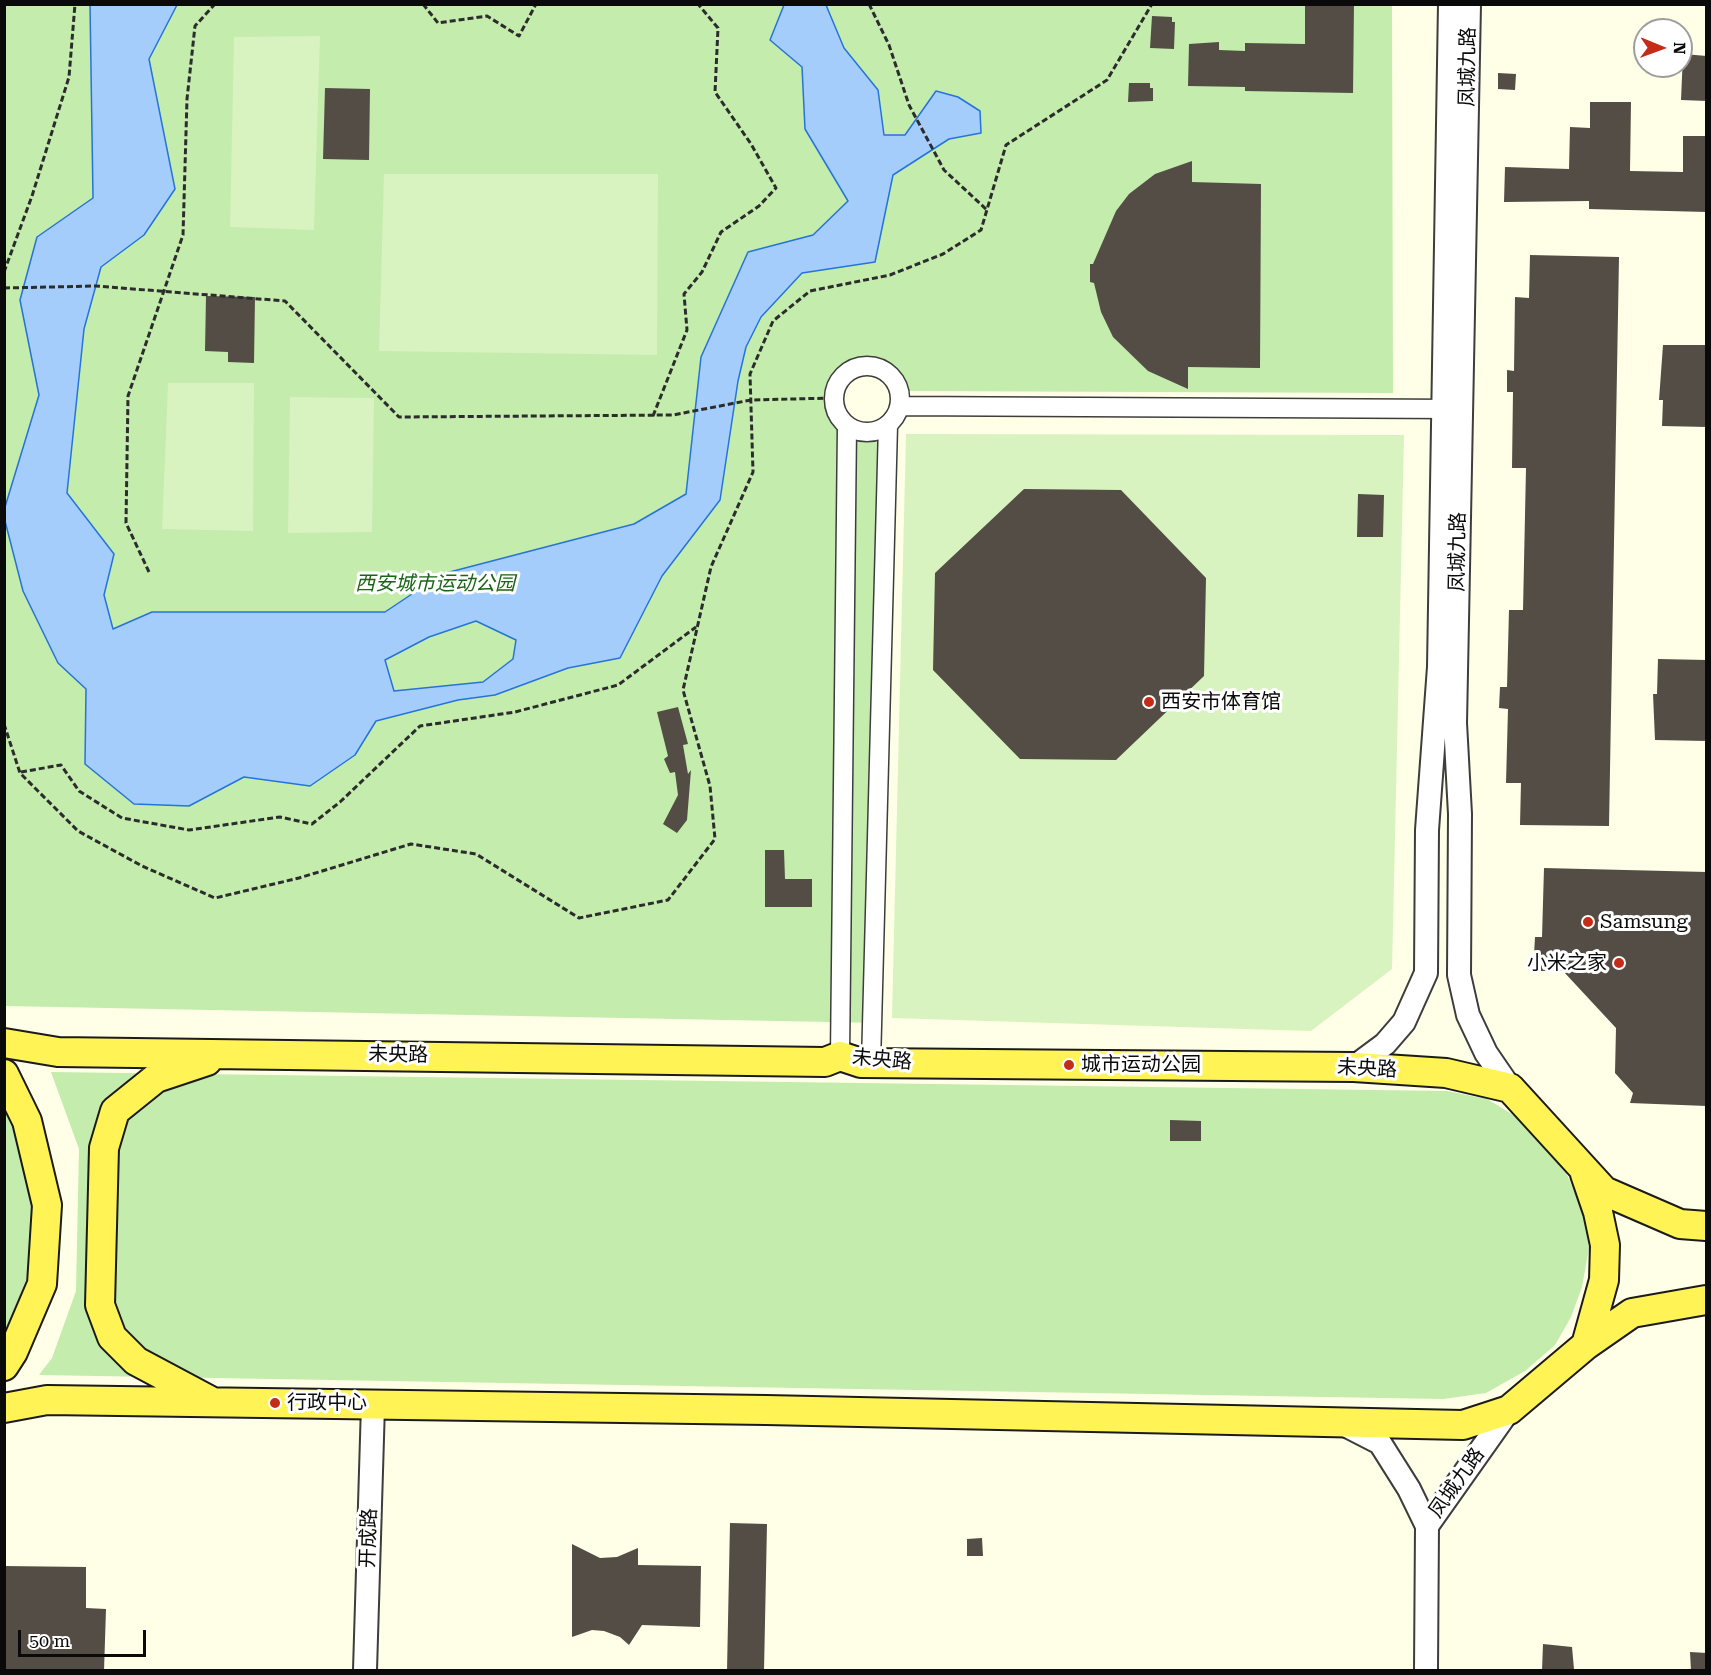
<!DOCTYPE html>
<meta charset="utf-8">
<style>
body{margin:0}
#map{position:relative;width:1711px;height:1675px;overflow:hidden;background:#fffee6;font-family:"Roboto Serif",serif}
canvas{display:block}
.frame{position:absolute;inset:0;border:6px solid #0a0a0a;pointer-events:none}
.north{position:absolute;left:1633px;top:18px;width:60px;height:60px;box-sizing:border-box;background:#fff;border:2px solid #9d9d9d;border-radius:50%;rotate:91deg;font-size:16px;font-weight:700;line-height:24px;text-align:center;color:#0a0a0a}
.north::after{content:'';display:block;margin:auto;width:21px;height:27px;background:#c42c17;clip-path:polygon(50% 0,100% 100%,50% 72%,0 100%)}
.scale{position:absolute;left:18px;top:1630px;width:128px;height:27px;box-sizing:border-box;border:3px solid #0a0a0a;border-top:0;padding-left:8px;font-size:18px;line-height:21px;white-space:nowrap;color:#0a0a0a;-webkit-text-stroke:4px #fff;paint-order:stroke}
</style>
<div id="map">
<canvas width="1711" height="1675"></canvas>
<div class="frame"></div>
<div class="north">N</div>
<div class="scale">50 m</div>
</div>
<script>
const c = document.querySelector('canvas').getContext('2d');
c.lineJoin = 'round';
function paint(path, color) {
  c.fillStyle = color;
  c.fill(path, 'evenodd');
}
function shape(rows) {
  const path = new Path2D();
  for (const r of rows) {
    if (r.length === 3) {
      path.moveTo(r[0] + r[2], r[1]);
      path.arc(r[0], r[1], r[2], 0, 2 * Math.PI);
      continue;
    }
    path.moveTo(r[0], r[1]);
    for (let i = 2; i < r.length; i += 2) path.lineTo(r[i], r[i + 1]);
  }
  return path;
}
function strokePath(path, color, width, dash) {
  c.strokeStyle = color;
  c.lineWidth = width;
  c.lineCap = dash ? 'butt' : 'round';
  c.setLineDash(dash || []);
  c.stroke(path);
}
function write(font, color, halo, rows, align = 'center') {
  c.font = font + ' "Roboto Serif","Noto Sans SC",serif';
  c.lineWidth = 6;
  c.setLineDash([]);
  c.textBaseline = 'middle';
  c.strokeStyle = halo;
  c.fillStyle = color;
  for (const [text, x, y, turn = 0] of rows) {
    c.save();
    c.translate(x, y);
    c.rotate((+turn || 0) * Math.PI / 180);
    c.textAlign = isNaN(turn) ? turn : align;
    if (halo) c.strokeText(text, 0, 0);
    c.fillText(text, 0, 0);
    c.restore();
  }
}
paint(shape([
 [5,5,1392,5,1393,393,908,391,895,370,878,361,853,358,838,369,828,387,828,405,835,424,854,439,893,444,882,1023,5,1006],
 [51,1072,1447,1091,1487,1099,1520,1119,1564,1168,1584,1213,1589,1248,1582,1287,1571,1317,1555,1345,1525,1371,1486,1393,1443,1399,39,1375,52,1358,76,1291,79,1149],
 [5,1101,12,1114,34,1213,29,1272,5,1336]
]), '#c3ecad');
paint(shape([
 [320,36,314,230,230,227,234,37],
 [384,174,658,174,657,355,379,351],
 [168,383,254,383,253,531,162,529],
 [290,397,374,398,372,532,288,533],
 [906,434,1404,435,1392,969,1311,1031,892,1018]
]), '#d8f3bf');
const water = shape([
 [90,5,177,5,149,59,175,189,144,235,101,267,84,329,67,493,114,554,104,595,113,629,152,612,385,612,442,574,634,524,686,494,701,357,748,252,813,235,848,201,805,129,802,67,770,40,784,5,826,5,844,48,878,90,884,135,905,135,936,91,958,97,980,111,981,133,949,139,893,175,875,262,802,273,761,317,746,347,738,381,720,500,662,576,620,658,568,668,495,695,458,700,376,721,355,755,310,786,244,777,189,806,134,804,85,764,86,689,58,663,23,591,5,521,5,507,39,395,20,300,37,237,93,198,90,5],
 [476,621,516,640,513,659,483,682,394,691,385,660,429,637,476,621]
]);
paint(water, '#a5cdfc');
strokePath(water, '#2673d9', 1.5);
paint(shape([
 [1305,4,1354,4,1353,93,1245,91,1245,87,1188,86,1189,44,1219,42,1219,50,1245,51,1245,43,1305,44],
 [1152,16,1172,17,1172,22,1175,22,1174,49,1150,48],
 [1683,54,1707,56,1707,101,1681,100],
 [1498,73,1516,74,1515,90,1498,89],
 [1129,83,1150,83,1150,88,1153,88,1153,101,1128,102],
 [325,88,370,89,369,160,323,159],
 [1590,102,1631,102,1630,171,1683,172,1683,136,1707,136,1707,212,1589,209,1589,201,1504,202,1505,167,1569,169,1570,127,1590,128],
 [1192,161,1192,182,1261,184,1260,368,1188,367,1188,389,1148,371,1113,337,1101,312,1094,283,1090,282,1090,264,1093,264,1116,211,1129,194,1155,174],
 [1530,255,1619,257,1609,826,1520,825,1521,783,1506,783,1508,709,1499,708,1500,687,1507,687,1509,610,1523,610,1526,468,1512,468,1513,392,1507,392,1507,370,1514,371,1515,297,1529,298],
 [206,296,255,297,254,363,228,362,228,352,205,351],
 [1663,345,1707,345,1707,427,1662,426,1663,400,1659,400],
 [1024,489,1121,490,1206,578,1204,676,1116,760,1020,759,933,670,935,573],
 [1358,494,1384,495,1383,537,1357,537],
 [1658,659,1707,660,1707,741,1655,740,1653,694,1657,694],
 [678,707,688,744,683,745,688,774,691,770,687,820,677,833,663,824,678,795,675,772,670,773,664,759,668,756,657,712],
 [765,850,784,850,785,879,812,879,812,907,765,907],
 [1544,868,1707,872,1707,1106,1630,1103,1633,1093,1615,1073,1616,1028,1563,971,1541,971,1541,955,1534,955,1535,937,1542,937],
 [1170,1120,1201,1121,1201,1141,1170,1141],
 [730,1523,767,1524,764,1671,727,1671],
 [982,1538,983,1556,967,1556,967,1539],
 [572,1544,600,1558,617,1557,638,1548,638,1565,701,1566,700,1627,642,1625,629,1645,620,1637,604,1631,592,1630,572,1637],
 [4,1566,86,1567,86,1608,106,1609,104,1671,4,1671],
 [1543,1644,1572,1647,1574,1669,1542,1671],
 [1690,1652,1707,1653,1707,1671,1691,1671]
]), '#534d45');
const minor = shape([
 [867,399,33],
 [899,406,1455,409],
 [840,1056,847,426],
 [871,1063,888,425]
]);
const tertiary = shape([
 [1469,4,1455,723,1460,814,1459,975,1468,1015,1486,1053,1510,1088],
 [1354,1067,1385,1044,1404,1022,1426,973,1427,830,1439,667,1450,4],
 [1341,1423,1380,1443,1409,1489,1427,1526],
 [365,1670,373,1405],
 [1426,1670,1427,1526,1509,1410]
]);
const primary = shape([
 [4,1043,58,1052,825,1062,840,1056,861,1063,1354,1067,1446,1073,1510,1088,1604,1191,1680,1224,1706,1226],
 [207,1061,156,1078,115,1111,104,1148,100,1305,112,1337,136,1361,211,1401],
 [4,1074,27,1121,47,1205,42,1284,13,1352,4,1366],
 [1585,1174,1598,1212,1605,1245,1604,1280,1586,1345],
 [4,1408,47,1400,766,1410,1463,1425,1509,1410,1586,1345,1632,1313,1706,1300]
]);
strokePath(minor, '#3d3d3d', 21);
strokePath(tertiary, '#3d3d3d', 26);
strokePath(primary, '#1b1b1b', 32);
strokePath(shape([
 [423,4,438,23,487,16,519,36,536,4],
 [869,4,889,45,909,105,944,170,987,210],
 [4,272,32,196,69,77,75,4],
 [4,288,96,286,285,301,399,417,673,415,751,400,834,398],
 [653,416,687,330,684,294,702,272,721,232,759,206,776,188,751,144,715,92,718,28,698,4],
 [149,572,126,523,128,396,183,235,187,99,195,26,215,4],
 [4,724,20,773,78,831,142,866,215,898,299,878,411,844,476,854,579,918,668,900,715,839,710,786,683,690,711,567,753,472,750,374,773,321,810,291,890,275,943,254,981,230,1006,145,1107,80,1152,4],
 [21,772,61,765,79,791,122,818,189,830,280,817,312,824,340,802,420,726,515,712,618,685,696,627]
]), '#2c2c2c', 3, [6, 3]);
strokePath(minor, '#fff', 18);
strokePath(tertiary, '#fff', 22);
strokePath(primary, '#fff356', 28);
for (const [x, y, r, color] of [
 [1149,702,6,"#c42c17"],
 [1588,922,6,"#c42c17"],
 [1619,963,6,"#c42c17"],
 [1069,1065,6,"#c42c17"],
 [275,1403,6,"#c42c17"]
]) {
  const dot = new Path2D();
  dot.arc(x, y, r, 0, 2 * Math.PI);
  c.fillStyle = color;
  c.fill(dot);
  strokePath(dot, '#fff', 2);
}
write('20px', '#0a0a0a', '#fff', [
 ["凤城九路",1468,67,-89],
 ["凤城九路",1458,552,-89],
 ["未央路",398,1055,1],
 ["未央路",882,1060,5],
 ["未央路",1367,1069,3],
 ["凤城九路",1457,1483,-55],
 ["开成路",369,1538,-88]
]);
write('italic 20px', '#196516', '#fff', [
 ["西安城市运动公园",435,584]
]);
write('20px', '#0a0a0a', '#fff', [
 ["西安市体育馆",1161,702],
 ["Samsung",1600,922],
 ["小米之家",1607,963,"right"],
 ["城市运动公园",1081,1065],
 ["行政中心",287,1403]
], 'left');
</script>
